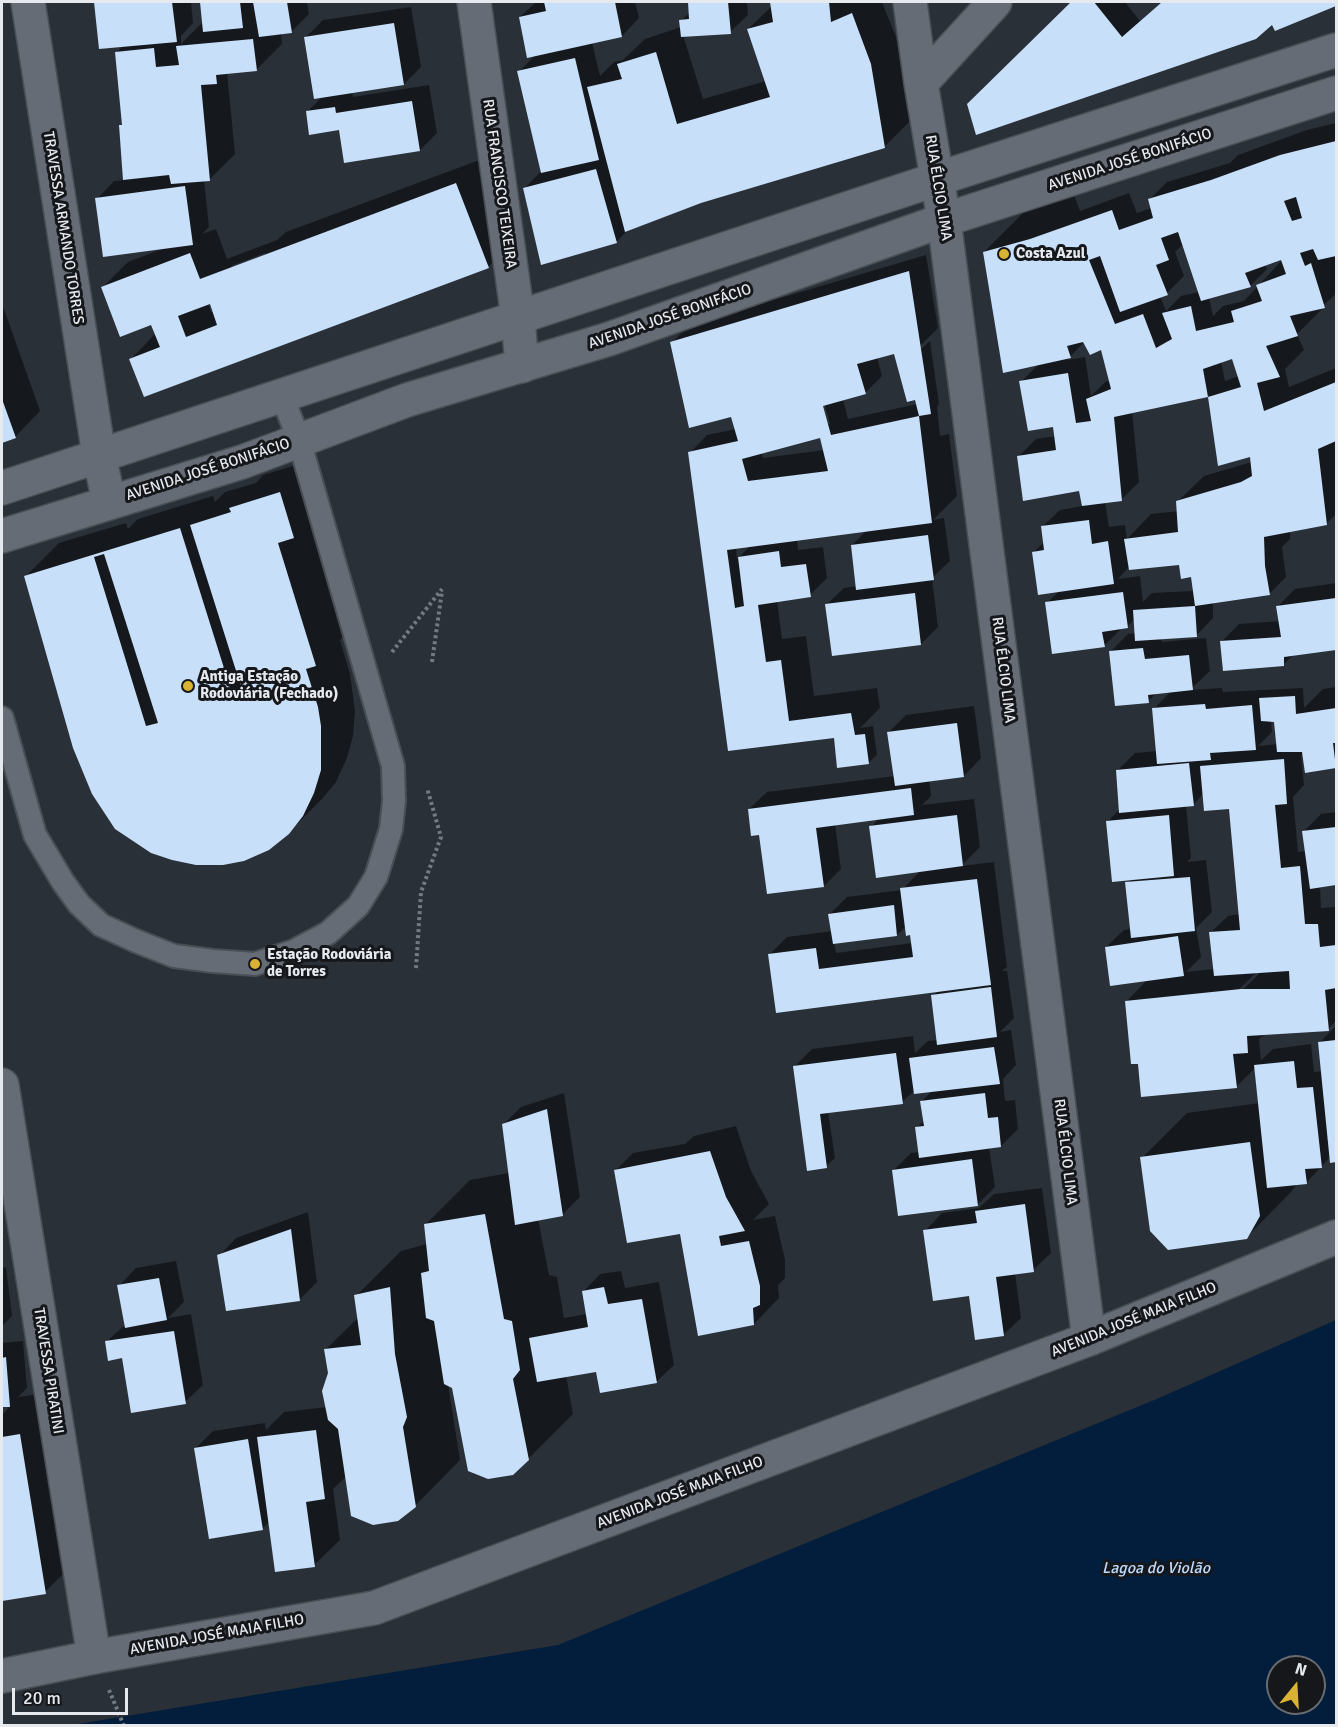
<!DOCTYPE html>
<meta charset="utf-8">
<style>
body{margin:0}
#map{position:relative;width:1338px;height:1727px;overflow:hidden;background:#293037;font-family:Signika,sans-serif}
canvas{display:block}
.frame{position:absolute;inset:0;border:3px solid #e6eaef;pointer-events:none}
.north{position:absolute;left:1266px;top:1655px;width:60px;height:60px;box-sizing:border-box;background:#15171b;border:2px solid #696b70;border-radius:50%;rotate:18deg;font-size:16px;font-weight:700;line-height:24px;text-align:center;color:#e6eaef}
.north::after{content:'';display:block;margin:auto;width:21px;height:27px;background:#d9b434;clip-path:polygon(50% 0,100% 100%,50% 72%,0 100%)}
.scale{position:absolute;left:12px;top:1688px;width:116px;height:27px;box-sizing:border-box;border:3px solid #e6eaef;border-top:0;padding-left:8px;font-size:18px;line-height:21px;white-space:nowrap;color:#e6eaef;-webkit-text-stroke:4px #15171b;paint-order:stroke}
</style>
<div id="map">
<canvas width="1338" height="1727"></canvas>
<div class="frame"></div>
<div class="north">N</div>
<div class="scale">20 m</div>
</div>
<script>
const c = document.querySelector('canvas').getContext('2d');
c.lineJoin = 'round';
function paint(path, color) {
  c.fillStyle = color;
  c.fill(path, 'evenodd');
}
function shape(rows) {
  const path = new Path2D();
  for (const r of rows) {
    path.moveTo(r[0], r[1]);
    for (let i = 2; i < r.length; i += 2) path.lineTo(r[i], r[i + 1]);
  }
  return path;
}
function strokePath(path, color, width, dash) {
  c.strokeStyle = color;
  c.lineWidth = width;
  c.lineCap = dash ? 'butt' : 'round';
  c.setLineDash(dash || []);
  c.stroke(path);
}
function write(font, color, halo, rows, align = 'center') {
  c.font = font + ' Signika,sans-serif';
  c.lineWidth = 6;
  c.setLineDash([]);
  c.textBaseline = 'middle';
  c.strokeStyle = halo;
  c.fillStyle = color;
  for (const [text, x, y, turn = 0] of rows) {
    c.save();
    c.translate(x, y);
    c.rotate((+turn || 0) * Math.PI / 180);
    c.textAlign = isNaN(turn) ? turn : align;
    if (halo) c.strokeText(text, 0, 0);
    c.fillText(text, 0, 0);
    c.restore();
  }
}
paint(shape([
 [1336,1320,1336,1725,72,1725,558,1645,1159,1398],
 [1278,1667,1314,1667,1314,1703,1278,1703]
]), '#021e3c');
paint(shape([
 [96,2,191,2,193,23,181,36,181,44,204,21,202,2,307,2,309,14,292,31,281,33,282,44,256,70,227,72,235,154,210,179,204,180,209,227,202,234,216,229,227,259,277,240,286,232,482,159,513,242,488,267,131,359,156,333,152,323,103,287,128,262,162,249,97,199,114,181,125,180,120,126,124,122,117,52,124,45,100,47],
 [265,253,266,256,231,269,231,266],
 [210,302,214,312,211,312,208,303],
 [536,2,635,2,639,18,622,36,592,42,600,76,614,62,623,60,645,39,681,27,681,21,690,12,689,2,747,2,748,15,730,32,683,35,703,99,766,81,748,29,772,6,771,2,882,2,896,37,910,121,884,147,701,202,629,229,617,241,542,263,525,188,542,170,519,72,536,54,520,17],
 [1073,2,1125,2,1140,21,1162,2,1336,2,1336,4,1276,29,1272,23,969,104],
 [411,7,421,67,404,84,352,92,353,97,429,85,437,133,420,150,340,129,307,112,323,96,305,38,323,20],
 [1336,123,1336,294,1321,307,1322,309,1297,334,1304,350,1285,369,1289,387,1336,368,1336,514,1326,524,1290,531,1290,539,1282,547,1286,577,1269,594,1213,602,1213,618,1196,636,1161,638,1162,642,1206,638,1210,671,1190,690,1222,688,1223,692,1303,688,1304,708,1323,689,1336,687,1336,766,1306,771,1304,755,1301,755,1304,785,1293,797,1298,852,1306,851,1304,831,1321,814,1336,812,1336,884,1320,886,1321,908,1335,907,1336,1021,1328,1029,1265,1034,1259,1039,1261,1060,1273,1049,1311,1044,1314,1072,1322,1071,1319,1043,1336,1026,1336,1161,1332,1161,1331,1156,1306,1183,1297,1184,1291,1192,1246,1238,1142,1158,1187,1113,1259,1103,1256,1067,1236,1087,1139,1062,1127,1001,1148,979,1106,947,1124,930,1132,929,1127,883,1131,879,1108,821,1121,808,1117,771,1135,753,1157,751,1154,709,1172,690,1158,692,1148,701,1111,651,1128,634,1136,633,1135,619,1127,627,1122,628,1104,646,1047,603,1059,591,1033,553,1044,542,1042,527,1060,510,1083,506,1080,490,1019,456,1036,439,1056,436,1055,425,1021,382,1039,364,984,252,1029,207,1074,195,1080,211,1129,193,1137,213,1152,208,1150,199,1167,182,1230,163,1238,155,1307,130],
 [1183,244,1199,292,1181,296,1166,311,1160,296,1167,293,1184,276,1175,252],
 [1286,256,1244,301,1223,306,1213,316,1209,297,1250,286,1267,269,1265,264],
 [1084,342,1102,347,1111,380,1105,382,1091,396,1085,357,1067,360],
 [1232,357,1239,376,1225,381,1221,361],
 [1209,395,1219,464,1251,455,1252,462,1204,476,1178,501,1179,511,1151,514,1127,539,1125,525,1109,527,1105,502,1122,499,1139,482,1132,411],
 [1181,564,1192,575,1194,591,1152,593,1143,602,1140,576,1118,579,1128,568],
 [1271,720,1276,721,1278,744,1258,746,1272,732],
 [1204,793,1231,807,1240,914,1228,916,1210,933,1214,969,1186,972,1201,957,1196,928,1212,912,1206,860,1187,862,1191,858,1186,805,1193,805],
 [1257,972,1261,972,1237,995,1235,993],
 [926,255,938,328,920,346,920,350,930,341,939,404,937,406,940,436,949,434,957,496,933,520,944,518,950,561,932,578,938,627,921,644,826,605,844,588,857,586,852,545,867,530,797,539,798,550,823,547,827,578,810,595,777,600,782,639,806,636,814,696,877,688,880,708,860,728,873,726,877,755,868,763,836,736,730,750,690,453,707,435,736,429,732,415,672,343,689,325],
 [895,352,917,404,848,419,843,399,865,393,882,376,877,357],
 [820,399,823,399,830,424,827,424],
 [821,437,824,450,763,458,762,452],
 [751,545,737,559,736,547],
 [4,309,40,411,15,437,2,442,2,310],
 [313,460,348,631,340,640,350,674,355,711,353,736,347,758,336,782,322,799,288,833,243,860,26,576,59,543,126,523,128,529,138,519,213,496,215,502,225,492,256,483,263,475],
 [1336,583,1336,648,1294,654,1283,665,1222,641,1239,624,1280,621,1278,606,1295,589],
 [974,706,981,758,964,776,929,780,931,796,922,805,974,799,980,847,961,866,994,862,1007,967,1002,971,1007,971,1014,1018,1000,1032,1011,1030,1016,1065,1003,1079,1005,1101,1015,1100,1018,1129,1001,1146,989,1147,995,1187,977,1205,894,1170,911,1153,919,1152,916,1128,925,1120,922,1101,933,1090,915,1090,902,1102,828,1112,835,1158,826,1166,795,1066,812,1049,913,1036,915,1053,928,1041,938,1040,933,996,938,991,778,1011,770,954,787,937,832,931,830,914,847,897,902,890,921,870,871,827,879,818,835,824,841,869,824,886,761,833,749,809,767,792,895,776,889,732,906,715],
 [907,925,911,933,912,943,836,953,834,942,897,935],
 [564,1093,580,1197,562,1215,538,1219,549,1275,557,1277,564,1318,587,1314,583,1292,600,1274,621,1271,625,1288,659,1282,674,1365,656,1382,598,1370,566,1375,573,1414,528,1459,454,1387,448,1384,460,1460,415,1506,347,1476,333,1489,340,1540,314,1565,270,1521,262,1529,195,1449,213,1431,265,1423,266,1430,284,1412,327,1407,329,1373,325,1350,359,1317,356,1296,401,1251,427,1244,425,1225,470,1180,509,1173,503,1125,521,1107],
 [736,1126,751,1171,769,1204,753,1220,775,1216,785,1260,785,1278,778,1285,779,1298,754,1324,681,1232,615,1171,633,1153,685,1144,694,1136],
 [1042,1188,1051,1253,1033,1270,1015,1273,1021,1318,1003,1335,970,1295,925,1231,942,1213,979,1208,994,1194],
 [308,1212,317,1282,300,1299,219,1256,236,1238],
 [176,1261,184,1302,168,1318,191,1314,203,1385,185,1402,106,1342,126,1324,119,1286,136,1268],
 [6,1267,12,1316,2,1326,2,1268],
 [23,1341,27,1388,18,1397,65,1390,90,1547,45,1592,2,1599,2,1415,11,1405,2,1406,2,1343]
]), '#0007');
paint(shape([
 [94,2,172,2,177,42,99,49],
 [200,2,240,2,243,28,203,32],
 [253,2,287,2,292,33,259,37],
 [544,2,615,2,622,37,527,58,519,17,546,11],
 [688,2,728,2,731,34,681,37,679,20,689,19],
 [770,2,829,2,831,22,852,13,871,64,885,148,701,203,625,232,587,87,622,79,617,64,656,52,677,124,770,97,747,29,773,22],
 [1071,2,1094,2,1122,37,1162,2,1336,2,1336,6,1275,31,1272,25,1256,39,976,135,967,104],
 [394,23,404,85,314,99,304,37],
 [253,39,257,71,216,75,217,84,201,85,210,181,171,184,169,175,123,180,119,125,122,125,115,52,154,48,156,67,179,65,176,46],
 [575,58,599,160,541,173,517,71],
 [412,101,420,151,344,163,339,130,309,135,306,111,335,107,336,113],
 [1336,141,1336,256,1318,260,1313,249,1300,253,1305,266,1311,263,1325,308,1290,316,1298,336,1266,346,1280,377,1257,383,1264,411,1336,382,1336,441,1318,449,1327,525,1264,537,1265,566,1270,595,1195,606,1191,577,1181,579,1179,565,1129,570,1124,539,1178,532,1176,501,1241,482,1252,476,1250,457,1218,466,1208,397,1241,387,1232,359,1203,369,1208,397,1114,417,1122,501,1082,506,1079,491,1023,501,1017,456,1056,450,1053,427,1028,431,1019,381,1068,373,1076,423,1091,421,1086,399,1111,389,1101,350,1090,355,1083,342,1067,346,1071,358,1003,373,983,252,1030,239,1112,210,1119,230,1153,218,1148,199,1211,180,1280,155],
 [1296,197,1302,218,1292,221,1284,201],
 [1178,232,1201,301,1251,287,1245,273,1281,260,1286,274,1256,285,1262,301,1231,311,1234,322,1196,331,1191,306,1162,313,1172,339,1156,348,1143,314,1115,324,1089,260,1100,256,1120,312,1168,295,1156,265,1169,260,1161,238],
 [596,169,617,243,541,265,523,188],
 [456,183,489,268,144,397,129,359,160,347,151,325,120,337,101,287,190,253,200,279],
 [210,304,217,325,186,337,178,316],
 [185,186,193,245,103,257,95,198],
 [909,271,931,414,919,416,915,400,907,402,894,354,857,364,866,394,823,406,831,435,919,416,932,523,727,550,735,608,744,606,738,557,779,551,781,567,806,564,811,597,758,605,766,662,781,660,789,721,851,713,855,735,865,734,869,764,837,768,834,738,728,751,688,452,738,441,731,417,689,428,670,342],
 [820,438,828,471,748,481,742,459],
 [2,399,16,438,2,443],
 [280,492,294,538,278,543,316,666,306,669,318,707,321,726,321,770,314,793,303,816,289,834,269,850,244,861,223,865,196,865,172,860,151,853,115,829,92,794,73,748,24,576,180,528,234,700,244,696,190,525,231,512,229,508],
 [104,554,158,723,146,726,94,557],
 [1089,520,1092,544,1108,541,1114,584,1038,595,1032,552,1044,550,1041,526],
 [928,535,934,580,856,590,851,545],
 [1123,592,1128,628,1102,632,1105,647,1052,654,1045,602],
 [915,593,921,645,832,656,825,604],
 [1336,598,1336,650,1284,657,1284,666,1223,671,1220,641,1281,637,1276,606],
 [1195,606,1197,637,1135,641,1133,610],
 [1143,648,1145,659,1189,655,1193,690,1148,695,1149,703,1115,706,1109,651],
 [1295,696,1296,714,1336,708,1336,743,1333,743,1336,768,1305,773,1302,752,1277,752,1274,722,1261,721,1259,698],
 [1205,704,1206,709,1252,705,1256,750,1210,753,1211,760,1157,764,1152,708],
 [957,723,964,777,895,786,887,732],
 [1284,759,1287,804,1275,805,1281,868,1300,866,1305,924,1318,924,1320,947,1336,945,1336,988,1325,990,1329,1031,1247,1036,1248,1053,1233,1054,1237,1088,1141,1097,1138,1064,1131,1064,1125,1001,1241,989,1290,989,1289,971,1214,976,1209,932,1240,930,1229,809,1204,811,1200,766],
 [1189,763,1194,806,1119,813,1116,770],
 [911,788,914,815,816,828,824,887,767,894,759,835,751,836,748,809],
 [957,815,963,866,876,878,869,826],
 [1169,815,1174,876,1112,882,1106,821],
 [1336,827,1336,885,1310,889,1302,831],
 [1190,877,1195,931,1131,938,1125,882],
 [977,879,991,985,776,1013,768,954,816,948,819,969,913,957,910,935,906,936,900,888],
 [894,905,897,936,833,944,828,914],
 [1178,936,1184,976,1110,986,1105,947],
 [991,987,997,1037,937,1045,931,995],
 [1336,1040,1336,1162,1330,1163,1318,1042],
 [994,1047,1000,1084,914,1094,909,1058],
 [896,1053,903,1104,820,1114,827,1168,807,1171,793,1066],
 [1294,1061,1297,1088,1313,1087,1322,1168,1305,1169,1307,1184,1267,1188,1254,1065],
 [985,1093,988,1118,998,1117,1001,1147,919,1158,915,1127,924,1126,920,1101],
 [547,1109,563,1216,515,1225,502,1124],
 [1250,1142,1260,1216,1247,1239,1168,1250,1150,1231,1140,1157],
 [710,1151,726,1197,745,1231,719,1236,721,1246,749,1241,760,1286,760,1305,753,1308,754,1325,698,1336,680,1234,627,1243,614,1170],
 [972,1159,978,1206,898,1216,892,1170],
 [1025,1204,1034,1272,996,1277,1004,1336,975,1340,969,1296,933,1301,923,1230,977,1223,975,1211],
 [485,1214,504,1319,512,1321,520,1370,513,1379,529,1460,513,1475,488,1479,468,1471,452,1388,444,1384,434,1321,426,1318,421,1273,429,1271,424,1224],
 [291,1229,300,1301,226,1311,217,1255],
 [159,1278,167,1320,125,1328,117,1285],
 [390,1287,395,1354,407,1417,403,1427,416,1507,398,1521,373,1525,351,1516,338,1429,328,1420,322,1391,328,1373,324,1349,361,1345,354,1295],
 [604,1287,608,1304,642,1299,657,1383,600,1393,596,1372,537,1382,529,1338,588,1327,582,1291],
 [174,1331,186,1404,131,1413,122,1358,108,1361,105,1341],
 [6,1357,10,1407,2,1407,2,1358],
 [316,1430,325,1499,306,1502,315,1567,275,1572,257,1437],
 [20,1434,46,1594,2,1601,2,1437],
 [248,1439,263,1530,209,1539,194,1448]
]), '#c8dffa');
const service = shape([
 [2,718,35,835,63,882,79,904,101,925,136,941,174,956,213,961,255,964,294,951,328,933,358,906,376,877,391,829,394,801,393,766,299,440,282,396]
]);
const minor = shape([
 [28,2,99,455,109,502],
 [474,2,518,318,522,366],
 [910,2,921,83,944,220,1089,1339],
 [921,83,995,2],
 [2,1085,94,1657]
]);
const tertiary = shape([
 [2,488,937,179,1336,50],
 [2,536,242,462,407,400,609,339,944,220,1336,93],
 [2,1676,94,1657,374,1608,1089,1339,1336,1237]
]);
strokePath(service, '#494f54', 26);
strokePath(minor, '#494f54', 36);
strokePath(tertiary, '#494f54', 36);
strokePath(shape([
 [392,652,442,589],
 [432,662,442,591],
 [416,968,421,892,441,837,427,788],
 [109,1690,124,1726]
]), '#747a80', 4, [3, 3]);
strokePath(service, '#656c75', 22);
strokePath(minor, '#656c75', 33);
strokePath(tertiary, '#656c75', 33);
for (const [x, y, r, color] of [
 [1004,254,6,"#d9b434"],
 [188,686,6,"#d9b434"],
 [255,964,6,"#d9b434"]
]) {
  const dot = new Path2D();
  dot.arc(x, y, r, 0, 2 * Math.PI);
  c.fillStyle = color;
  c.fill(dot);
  strokePath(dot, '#15171b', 2);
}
write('15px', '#e6eaef', '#15171b', [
 ["AVENIDA JOSÉ BONIFÁCIO",1130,160,-18],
 ["RUA FRANCISCO TEIXEIRA",499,184,82],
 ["RUA ÉLCIO LIMA",938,188,81],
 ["TRAVESSA ARMANDO TORRES",63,228,81],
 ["AVENIDA JOSÉ BONIFÁCIO",670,317,-19],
 ["AVENIDA JOSÉ BONIFÁCIO",208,470,-18],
 ["RUA ÉLCIO LIMA",1003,670,83],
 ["RUA ÉLCIO LIMA",1065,1152,83],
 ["AVENIDA JOSÉ MAIA FILHO",1134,1320,-22],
 ["TRAVESSA PIRATINI",48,1371,81],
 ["AVENIDA JOSÉ MAIA FILHO",680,1493,-21],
 ["AVENIDA JOSÉ MAIA FILHO",217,1635,-10]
]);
write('bold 15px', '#e6eaef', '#15171b', [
 ["Costa Azul",1016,254],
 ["Antiga Estação",200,677],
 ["Rodoviária (Fechado)",200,694],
 ["Estação Rodoviária",267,955],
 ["de Torres",267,972]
], 'left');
write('italic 16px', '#bedafc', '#15171b', [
 ["Lagoa do Violão",1156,1569]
]);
</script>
